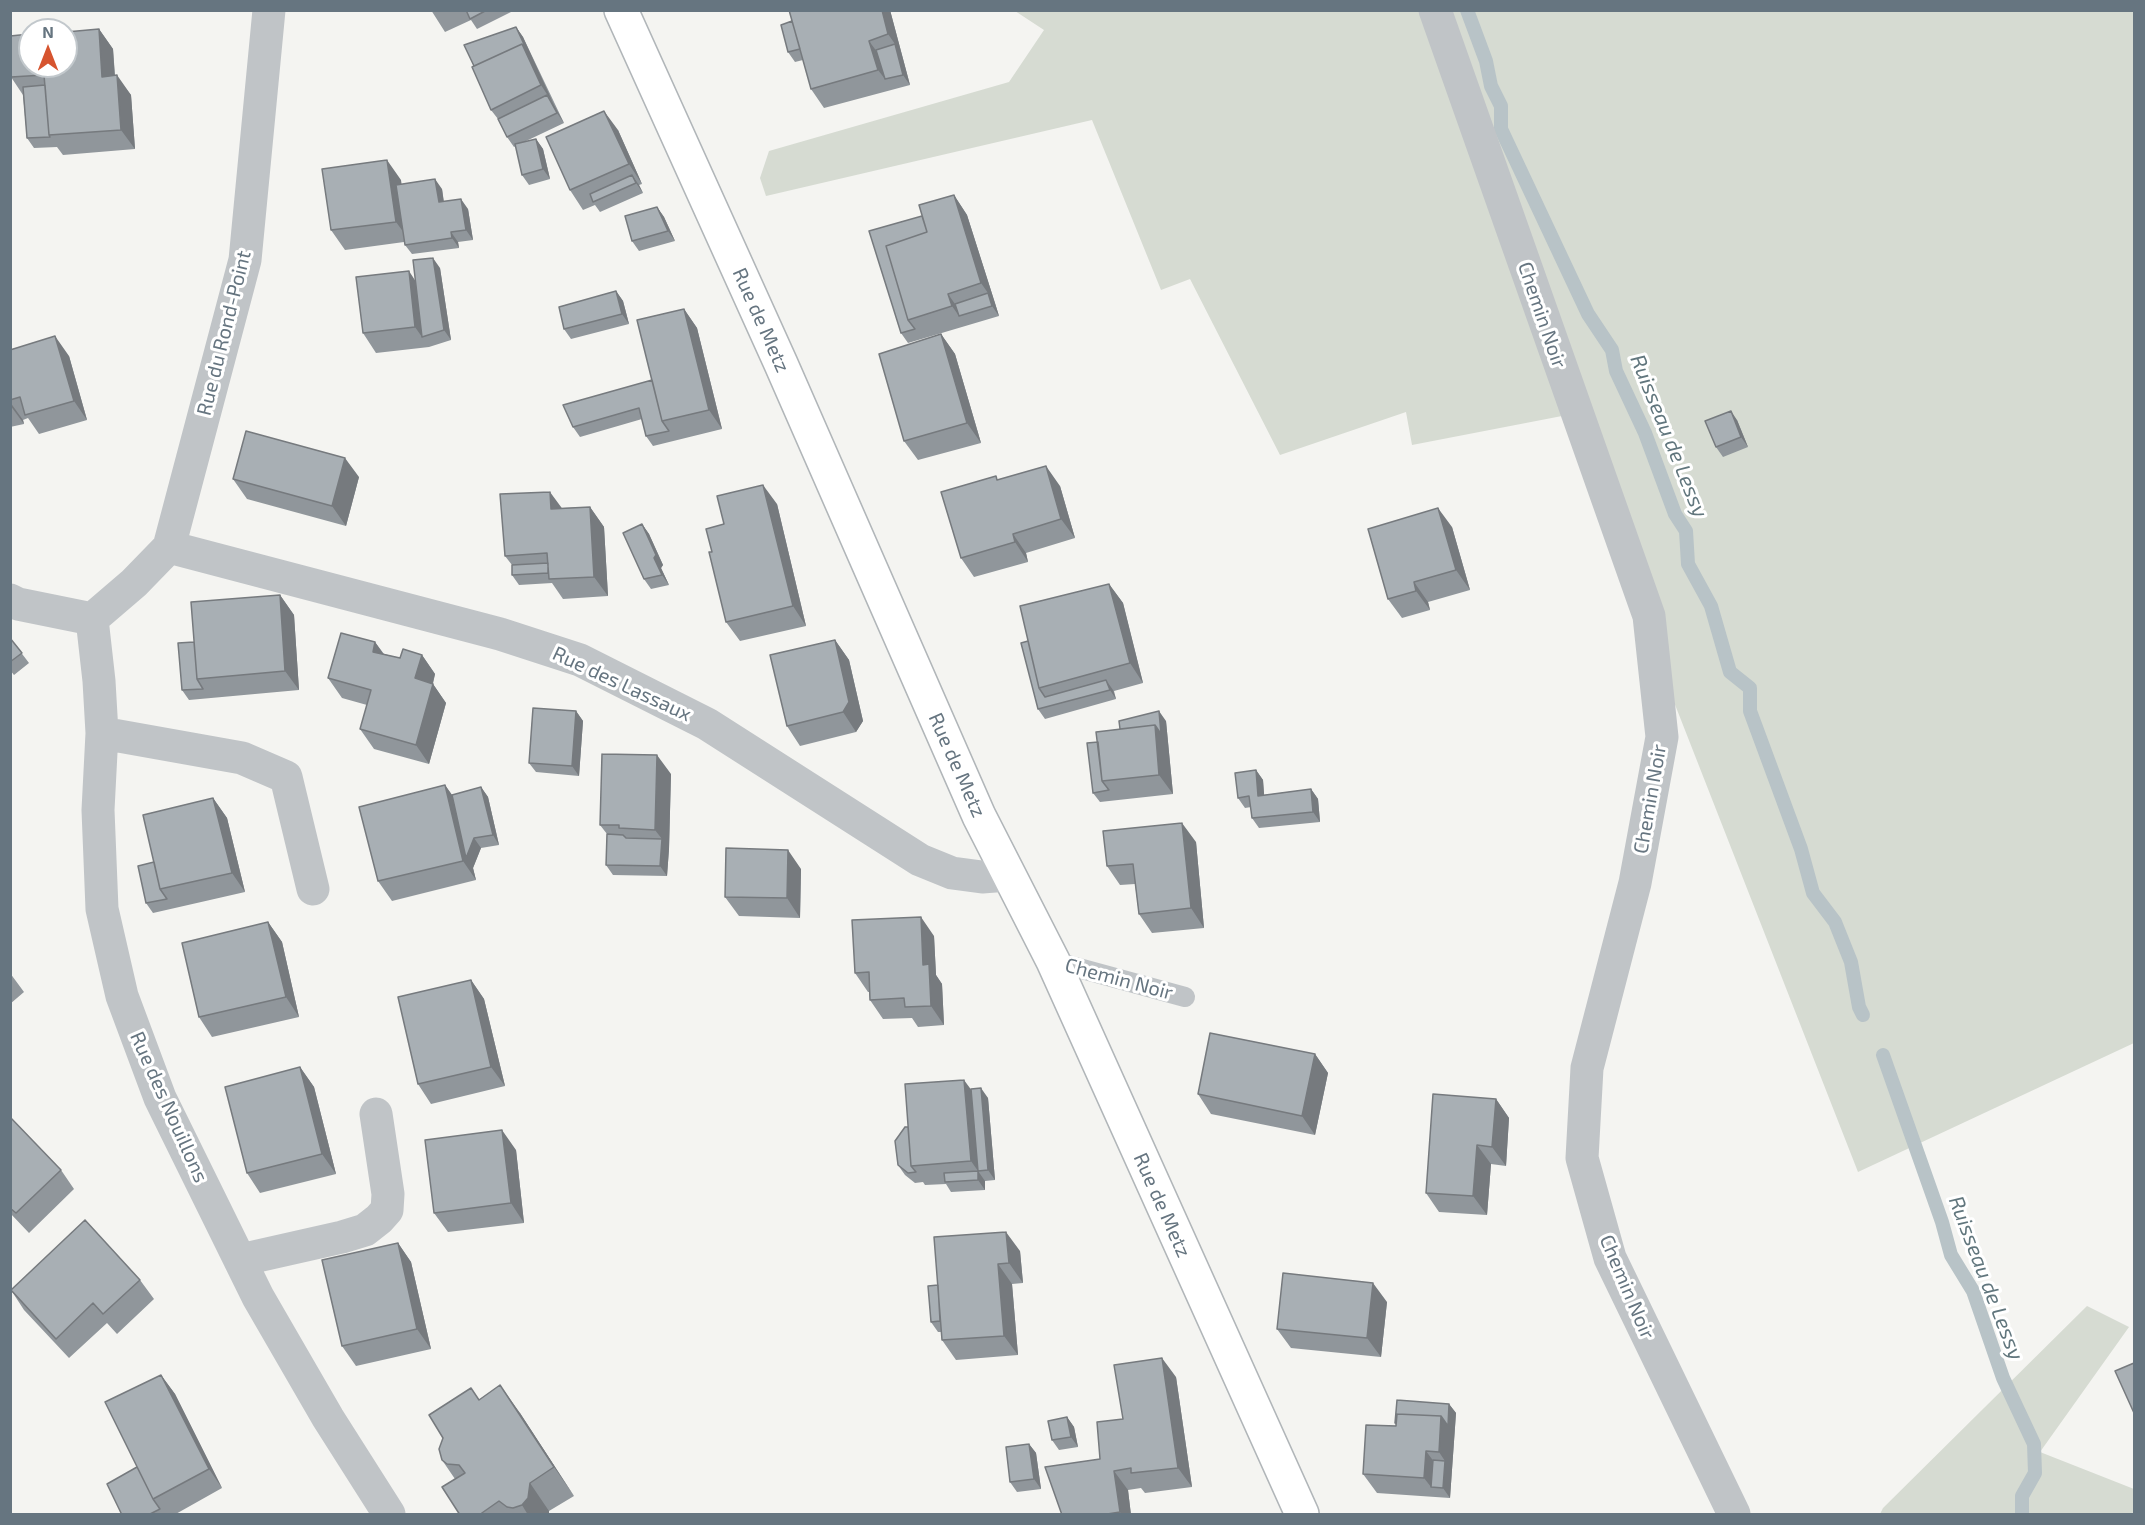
<!DOCTYPE html>
<style>
body{margin:0}
#map{position:relative;width:2145px;height:1525px;overflow:hidden;background:#f4f4f1;font-family:"Exo 2",sans-serif}
canvas{display:block}
.frame{position:absolute;inset:0;border:12px solid #667580;pointer-events:none}
.north{position:absolute;left:18px;top:18px;width:60px;height:60px;box-sizing:border-box;background:#fff;border:2px solid #c2c8cc;border-radius:50%;rotate:0deg;font-size:16px;font-weight:700;line-height:24px;text-align:center;color:#667580}
.north::after{content:'';display:block;margin:auto;width:21px;height:27px;background:#d6542f;clip-path:polygon(50% 0,100% 100%,50% 72%,0 100%)}
</style>
<div id="map">
<canvas width="2145" height="1525"></canvas>
<div class="frame"></div>
<div class="north">N</div>
</div>
<script>
const c = document.querySelector('canvas').getContext('2d');
c.lineJoin = 'round';
function paint(path, color) {
  c.fillStyle = color;
  c.fill(path, 'evenodd');
}
function shape(rows) {
  const path = new Path2D();
  for (const r of rows) {
    path.moveTo(r[0], r[1]);
    for (let i = 2; i < r.length; i += 2) path.lineTo(r[i], r[i + 1]);
  }
  return path;
}
function strokePath(path, color, width, dash) {
  c.strokeStyle = color;
  c.lineWidth = width;
  c.lineCap = dash ? 'butt' : 'round';
  c.setLineDash(dash || []);
  c.stroke(path);
}
function write(font, color, halo, rows, align = 'center') {
  c.font = font + ' "Exo 2",sans-serif';
  c.lineWidth = 6;
  c.setLineDash([]);
  c.textBaseline = 'middle';
  c.strokeStyle = halo;
  c.fillStyle = color;
  for (const [text, x, y, turn = 0] of rows) {
    c.save();
    c.translate(x, y);
    c.rotate((+turn || 0) * Math.PI / 180);
    c.textAlign = isNaN(turn) ? turn : align;
    if (halo) c.strokeText(text, 0, 0);
    c.fillText(text, 0, 0);
    c.restore();
  }
}
paint(shape([
 [1015,11,2134,11,2134,1043,1858,1172,1562,416,1412,445,1406,412,1280,455,1190,279,1161,290,1092,120,766,196,760,178,769,151,1009,82,1044,30],
 [2087,1306,2129,1327,2040,1452,2134,1489,2134,1514,1880,1514,1883,1508]
]), '#d6dbd2');
strokePath(shape([
 [1467,10,1486,61,1491,86,1501,106,1501,129,1588,314,1612,350,1616,371,1645,433,1675,514,1686,531,1688,564,1711,606,1730,672,1750,688,1750,711,1801,849,1813,893,1835,922,1851,962,1859,1007,1863,1015],
 [1883,1055,1942,1222,1951,1255,1973,1291,2003,1378,2034,1444,2035,1473,2022,1496,2022,1514]
]), '#b8c3c7', 14);
const secondary = shape([
 [621,10,781,364,979,816,1053,961,1302,1514]
]);
strokePath(secondary, '#b1b6b9', 36);
strokePath(shape([
 [1053,961,1185,997]
]), '#c0c4c7', 20);
strokePath(shape([
 [1435,10,1649,616,1662,737,1635,883,1587,1068,1582,1158,1610,1258,1734,1514],
 [169,547,500,634,580,660,707,724,920,860,952,873,982,877,1008,875],
 [10,600,18,604,92,619],
 [92,619,99,681,102,733,98,810,102,909,122,996,160,1098,258,1297,328,1418,389,1514],
 [92,619,134,583,169,547,245,260,269,10],
 [102,733,242,758,286,777,313,889],
 [240,1260,342,1237,365,1230,379,1219,387,1210,388,1194,376,1114]
]), '#c0c4c7', 33);
strokePath(secondary, '#fff', 33);
paint(shape([
 [431,10,515,10,477,29,471,20,445,32],
 [789,10,890,10,910,85,824,108,811,89,803,60,795,62,788,52,792,21],
 [516,27,523,37,564,123,524,142,536,139,543,149,550,179,529,185,522,175,516,146,514,147,507,137,498,119,491,110,474,66],
 [99,29,113,49,115,75,131,95,135,149,63,155,57,147,34,148,27,138,23,95,11,77],
 [618,130,642,184,639,185,643,193,600,212,595,205,583,210,570,190],
 [401,180,401,185,442,189,444,202,468,209,473,240,458,242,459,248,412,254,405,245,404,242,345,250,331,230],
 [954,195,967,215,999,316,908,343,901,333,922,216],
 [657,207,664,217,675,241,639,251,632,241],
 [440,268,451,340,429,347,376,353,363,333,415,281],
 [616,291,623,301,629,324,571,339,564,329],
 [684,309,697,328,722,429,653,446,646,436,642,419,580,437,573,427,652,380],
 [941,334,955,354,981,443,918,460,904,441],
 [10,350,69,356,87,420,39,434,28,418,23,420,24,424,10,427],
 [1737,420,1748,447,1723,457,1716,447],
 [359,477,346,526,247,499,233,479],
 [998,480,1060,486,1075,538,1026,553,1028,562,974,577,961,558],
 [777,504,806,626,740,641,726,622,712,552,724,524],
 [590,507,604,527,608,596,563,599,552,583,519,585,512,575,512,565,505,556,562,508],
 [642,524,649,534,663,565,661,568,669,585,651,589,644,579],
 [1452,527,1470,590,1428,602,1430,610,1402,618,1388,599],
 [1109,584,1123,603,1143,683,1114,691,1116,699,1045,719,1038,709,1028,641],
 [280,595,294,615,299,690,189,700,182,690,194,642],
 [10,638,29,663,14,675,10,670],
 [835,640,849,660,863,721,856,732,800,746,787,726],
 [375,642,384,654,400,658,422,655,435,674,433,684,446,703,429,764,374,749,360,729,367,705,342,698,328,678],
 [576,711,583,721,579,776,536,772,529,763],
 [1166,721,1173,794,1100,802,1093,793,1098,742,1120,729],
 [1256,770,1263,780,1264,795,1311,789,1318,799,1320,822,1259,828,1252,818,1251,807,1245,808,1238,798],
 [671,774,669,849,667,876,613,875,606,865,607,834,600,825],
 [445,785,452,795,481,787,488,797,499,845,481,848,473,868,476,880,392,901,378,881],
 [213,798,227,818,245,892,153,913,146,903,154,862],
 [1196,842,1204,928,1152,933,1139,914,1135,884,1120,885,1107,866],
 [801,869,800,918,739,916,725,897],
 [268,922,282,942,299,1017,212,1037,199,1017],
 [934,936,936,975,942,984,944,1025,918,1027,912,1018,883,1019,870,1000,869,992,868,992,855,973],
 [10,973,24,992,10,1004],
 [471,980,484,999,505,1086,431,1104,418,1084],
 [1315,1054,1328,1073,1315,1135,1211,1114,1198,1094],
 [300,1067,314,1087,336,1174,260,1193,247,1173],
 [971,1089,988,1098,995,1180,985,1181,985,1190,951,1192,946,1184,925,1185,923,1182,915,1183,905,1175,898,1165,908,1127],
 [1496,1099,1509,1118,1506,1166,1491,1164,1487,1215,1439,1212,1426,1193],
 [10,1117,61,1170,74,1189,29,1233,10,1213],
 [516,1150,524,1223,448,1232,434,1213],
 [398,1243,411,1262,431,1349,356,1366,342,1346],
 [1020,1251,1023,1283,1012,1284,1018,1355,956,1360,942,1340,941,1332,938,1332,931,1322,938,1285],
 [140,1280,154,1299,117,1334,107,1323,69,1358,24,1310,11,1290],
 [1387,1302,1381,1357,1291,1348,1277,1329],
 [161,1375,175,1394,222,1488,174,1515,122,1515,137,1467],
 [1176,1377,1192,1487,1145,1493,1141,1488,1128,1490,1131,1515,1062,1515,1100,1459,1123,1419],
 [479,1400,520,1413,574,1496,549,1511,549,1515,460,1515,455,1479,442,1460],
 [1449,1404,1456,1413,1450,1498,1377,1493,1363,1474,1396,1426,1395,1423],
 [1067,1417,1074,1427,1078,1447,1059,1450,1052,1440],
 [1029,1444,1036,1453,1041,1489,1017,1492,1010,1482]
]), '#90969b');
paint(shape([
 [882,10,890,10,910,85,903,75,895,44,888,34],
 [516,27,523,37,554,105,541,85,522,44],
 [99,29,113,49,116,96,102,77],
 [869,41,883,60,885,79,878,70],
 [117,75,131,95,135,149,121,130],
 [547,95,554,105,564,123,557,113],
 [604,111,618,130,642,184,629,164],
 [536,139,543,149,550,179,543,169],
 [387,160,401,180,410,241,396,222],
 [632,175,639,185,643,193,636,183],
 [435,179,442,189,445,212,439,202],
 [954,195,967,215,995,303,981,283],
 [461,199,468,209,473,240,466,230],
 [657,207,664,217,675,241,668,231],
 [451,232,458,242,459,248,452,238],
 [433,258,440,268,451,340,444,330],
 [409,271,422,291,422,337,415,327],
 [616,291,623,301,629,324,622,314],
 [988,293,995,303,999,316,992,306],
 [948,294,962,314,959,316,952,306],
 [684,309,697,328,722,429,709,410],
 [941,334,955,354,981,443,967,423],
 [55,336,69,356,87,420,74,401],
 [10,402,23,420,24,424,10,405],
 [1731,411,1737,420,1748,447,1741,437],
 [345,458,359,477,346,526,332,506],
 [1046,466,1060,486,1075,538,1061,519],
 [763,485,777,504,806,626,793,606],
 [550,492,564,511,551,509],
 [590,507,604,527,608,596,594,577],
 [1438,508,1452,527,1470,590,1456,570],
 [642,524,649,534,663,565,661,568,669,585,662,575,654,558],
 [1013,534,1026,553,1028,562,1015,542],
 [1414,582,1428,602,1430,610,1416,591],
 [1109,584,1123,603,1143,683,1130,663],
 [280,595,294,615,299,690,285,671],
 [835,640,849,660,863,721,856,732,843,712],
 [375,642,389,662,373,652],
 [422,655,435,674,429,698,415,678],
 [1106,680,1113,690,1116,699,1110,690],
 [433,684,446,703,429,764,416,745],
 [576,711,583,721,579,776,572,766],
 [1159,711,1166,721,1173,794,1159,775,1155,725],
 [657,755,671,774,669,849,667,876,660,866,662,839,655,830],
 [1256,770,1263,780,1265,806,1258,796],
 [445,785,459,805,474,838,481,848,473,868,476,880,463,861],
 [481,787,488,797,499,845,493,835],
 [1311,789,1318,799,1320,822,1313,812],
 [213,798,227,818,245,892,232,873],
 [1182,823,1196,842,1204,928,1191,908],
 [788,850,801,869,800,918,787,898],
 [921,917,934,936,936,975,942,984,944,1025,931,1006,923,965],
 [268,922,282,942,299,1017,286,997],
 [471,980,484,999,505,1086,491,1067],
 [1315,1054,1328,1073,1315,1135,1302,1116],
 [300,1067,314,1087,336,1174,322,1154],
 [964,1080,978,1099,978,1171,971,1161],
 [981,1088,988,1098,995,1180,988,1170],
 [1496,1099,1509,1118,1506,1166,1492,1147],
 [502,1130,516,1150,524,1223,511,1203],
 [1477,1145,1491,1164,1487,1215,1473,1196],
 [978,1171,985,1181,985,1190,978,1180],
 [1006,1232,1020,1251,1023,1283,1009,1263],
 [398,1243,411,1262,431,1349,417,1329],
 [998,1264,1012,1284,1018,1355,1004,1336],
 [1373,1283,1387,1302,1381,1357,1367,1338],
 [1162,1358,1176,1377,1192,1487,1178,1468],
 [161,1375,175,1394,222,1488,209,1469],
 [500,1385,520,1413,574,1496,554,1467],
 [1449,1404,1456,1413,1450,1498,1443,1488,1445,1461,1439,1452,1441,1416],
 [1067,1417,1074,1427,1078,1447,1071,1437],
 [1029,1444,1036,1453,1041,1489,1034,1479],
 [1426,1451,1440,1470,1431,1487,1424,1478],
 [1114,1471,1128,1490,1131,1515,1122,1515,1120,1512],
 [530,1483,549,1511,549,1515,528,1515,522,1505]
]), '#767a7e');
const building = shape([
 [466,10,487,10,470,19,466,10],
 [789,10,882,10,888,34,869,41,878,70,811,89,789,10],
 [792,21,800,49,788,52,781,25,792,21],
 [516,27,528,53,522,44,474,66,464,45,516,27],
 [99,29,102,77,117,75,121,130,49,135,44,75,11,77,10,36,30,34,30,66,66,66,66,32,99,29],
 [522,44,541,85,491,110,472,67,522,44],
 [895,44,903,75,885,79,876,50,895,44],
 [45,85,49,135,50,137,27,138,23,87,45,85],
 [547,95,557,113,507,137,498,119,547,95],
 [604,111,629,164,570,190,546,137,604,111],
 [536,139,543,169,522,175,515,144,536,139],
 [387,160,396,222,331,230,322,169,387,160],
 [632,175,636,183,593,202,590,194,632,175],
 [435,179,439,202,461,199,466,230,451,232,452,238,405,245,396,185,435,179],
 [954,195,981,283,948,294,952,306,908,320,886,246,927,232,919,205,954,195],
 [657,207,668,231,632,241,625,216,657,207],
 [922,216,927,232,886,246,908,320,915,329,901,333,869,231,922,216],
 [433,258,444,330,422,337,413,260,433,258],
 [409,271,415,327,363,333,356,277,409,271],
 [616,291,622,314,564,329,559,307,616,291],
 [988,293,992,306,959,316,955,304,988,293],
 [684,309,709,410,662,421,637,320,684,309],
 [941,334,967,423,904,441,879,354,941,334],
 [55,336,74,401,25,415,20,397,10,400,10,350,55,336],
 [652,380,662,421,669,431,646,436,639,408,573,427,563,405,652,380],
 [1731,411,1741,437,1716,447,1705,421,1731,411],
 [246,431,345,458,332,506,233,479,246,431],
 [1046,466,1061,519,1013,534,1015,542,961,558,941,492,996,476,997,480,1046,466],
 [763,485,793,606,726,622,709,552,712,552,706,529,724,524,717,496,763,485],
 [550,492,551,509,590,507,594,577,549,579,547,553,505,556,500,494,550,492],
 [1438,508,1456,570,1414,582,1416,591,1388,599,1368,529,1438,508],
 [642,524,656,555,654,558,662,575,644,579,623,533,642,524],
 [548,563,548,573,512,575,512,565,548,563],
 [1109,584,1130,663,1039,688,1020,606,1109,584],
 [280,595,285,671,197,679,191,602,280,595],
 [341,633,375,642,373,652,400,658,403,649,422,655,415,678,433,684,416,745,360,729,371,690,328,678,341,633],
 [10,638,22,653,10,662,10,638],
 [835,640,849,702,843,712,787,726,770,655,835,640],
 [1028,641,1039,688,1045,697,1106,680,1110,690,1038,709,1021,643,1028,641],
 [194,642,197,679,203,689,182,690,178,643,194,642],
 [533,708,576,711,572,766,529,763,533,708],
 [1159,711,1161,734,1155,725,1120,729,1119,721,1159,711],
 [1155,725,1159,775,1102,781,1096,732,1155,725],
 [1098,742,1102,781,1109,790,1093,793,1087,743,1098,742],
 [602,754,657,755,655,830,619,828,619,825,600,825,602,754],
 [1256,770,1258,796,1311,789,1313,812,1252,818,1249,796,1238,798,1235,773,1256,770],
 [445,785,463,861,378,881,359,807,445,785],
 [481,787,493,835,474,838,466,858,452,795,481,787],
 [213,798,232,873,160,889,143,815,213,798],
 [1182,823,1191,908,1139,914,1133,864,1107,866,1103,831,1182,823],
 [607,834,623,835,626,838,662,839,660,866,606,865,607,834],
 [726,848,788,850,787,898,725,897,726,848],
 [154,862,160,889,167,899,146,903,138,866,154,862],
 [921,917,923,965,929,964,931,1006,905,1007,904,998,870,1000,869,972,855,973,852,920,921,917],
 [268,922,286,997,199,1017,182,943,268,922],
 [471,980,491,1067,418,1084,398,997,471,980],
 [1210,1033,1315,1054,1302,1116,1198,1094,1210,1033],
 [300,1067,322,1154,247,1173,225,1087,300,1067],
 [964,1080,971,1161,911,1166,905,1084,964,1080],
 [981,1088,988,1170,978,1171,971,1089,981,1088],
 [1433,1094,1496,1099,1492,1147,1477,1145,1473,1196,1426,1193,1433,1094],
 [10,1117,61,1170,16,1213,10,1208,10,1117],
 [905,1127,908,1127,911,1166,916,1172,908,1173,898,1165,895,1141,905,1127],
 [502,1130,511,1203,434,1213,425,1140,502,1130],
 [978,1171,978,1180,945,1182,944,1173,978,1171],
 [85,1220,140,1280,103,1314,93,1303,56,1339,11,1290,85,1220],
 [1006,1232,1009,1263,998,1264,1004,1336,942,1340,934,1237,1006,1232],
 [398,1243,417,1329,342,1346,322,1260,398,1243],
 [1283,1273,1373,1283,1367,1338,1277,1329,1283,1273],
 [938,1285,940,1321,931,1322,928,1286,938,1285],
 [1162,1358,1178,1468,1131,1473,1131,1468,1114,1471,1120,1512,1101,1515,1062,1515,1045,1467,1100,1459,1097,1422,1123,1419,1114,1365,1162,1358],
 [2134,1363,2134,1413,2115,1371,2134,1363],
 [161,1375,209,1469,153,1499,105,1402,161,1375],
 [500,1385,554,1467,530,1483,528,1498,522,1505,513,1508,507,1507,499,1501,479,1515,460,1515,442,1487,465,1473,459,1465,447,1464,442,1460,439,1449,443,1438,429,1415,471,1388,479,1400,500,1385],
 [1397,1400,1449,1404,1448,1426,1441,1416,1397,1414,1396,1423,1395,1423,1397,1400],
 [1397,1414,1441,1416,1439,1452,1426,1451,1424,1478,1363,1474,1366,1425,1396,1426,1397,1414],
 [1067,1417,1071,1437,1052,1440,1048,1421,1067,1417],
 [1029,1444,1034,1479,1010,1482,1006,1447,1029,1444],
 [1433,1460,1445,1461,1443,1488,1431,1487,1433,1460],
 [137,1467,153,1499,160,1509,148,1515,122,1515,107,1484,137,1467]
]);
paint(building, '#a8afb4');
strokePath(building, '#767a7e', 1.5);
write('20px', '#667580', '#fff', [
 ["Chemin Noir",1542,315,71],
 ["Rue de Metz",761,320,66],
 ["Rue du Rond-Point",224,333,-76],
 ["Rue des Lassaux",622,684,25],
 ["Rue de Metz",957,765,66],
 ["Chemin Noir",1650,799,-80],
 ["Chemin Noir",1119,979,15],
 ["Rue des Nouillons",169,1107,66],
 ["Rue de Metz",1162,1205,66],
 ["Chemin Noir",1627,1287,67]
]);
write('italic 21px', '#61767d', '#fff', [
 ["Ruisseau de Lessy",1669,436,68],
 ["Ruisseau de Lessy",1986,1278,69]
]);
</script>
